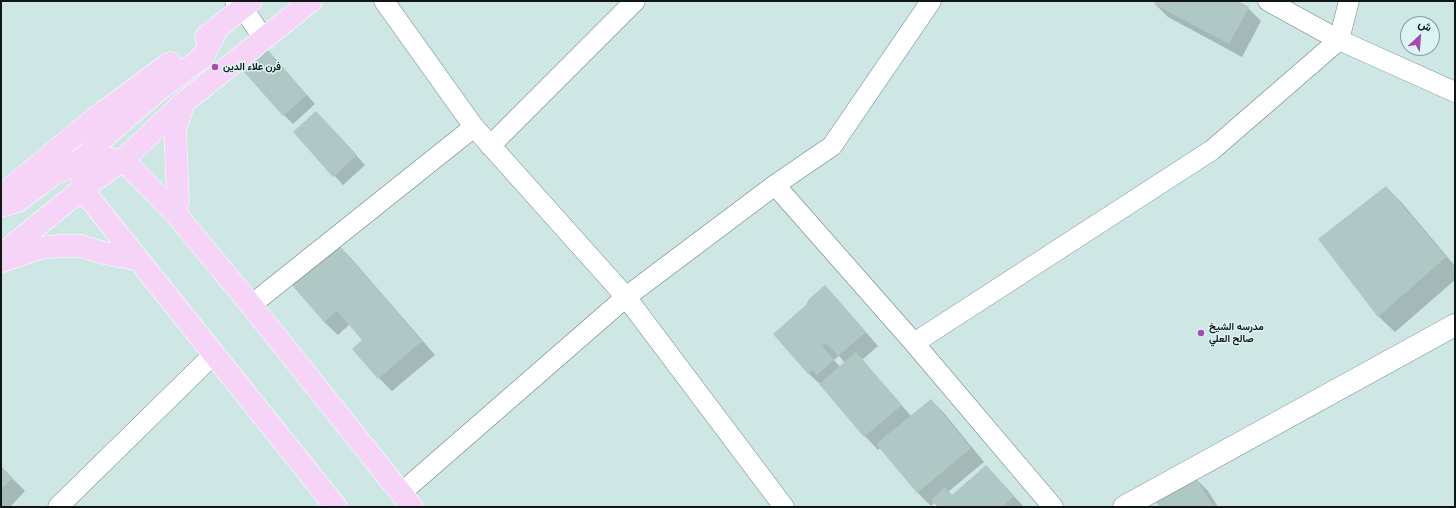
<!DOCTYPE html>
<meta charset="utf-8">
<style>
body{margin:0}
#map{position:relative;width:1456px;height:508px;overflow:hidden;background:#cee7e5;font-family:Roboto,Vazirmatn,sans-serif}
canvas{display:block}
.frame{position:absolute;inset:0;border:2px solid #0e1716;pointer-events:none}
.north{position:absolute;left:1400px;top:16px;width:40px;height:40px;box-sizing:border-box;background:#dcf4f3;border:1px solid #8a9c9b;border-radius:50%;rotate:26deg;font-size:11px;font-weight:700;line-height:16px;text-align:center;color:#0e1716}
.north::after{content:'';display:block;margin:auto;width:14px;height:18px;background:#a94ab3;clip-path:polygon(50% 0,100% 100%,50% 72%,0 100%)}
</style>
<div id="map">
<canvas width="1456" height="508"></canvas>
<div class="frame"></div>
<div class="north">ش</div>
</div>
<script>
const c = document.querySelector('canvas').getContext('2d');
c.lineJoin = 'round';
function paint(path, color) {
  c.fillStyle = color;
  c.fill(path, 'evenodd');
}
function shape(rows) {
  const path = new Path2D();
  for (const r of rows) {
    path.moveTo(r[0], r[1]);
    for (let i = 2; i < r.length; i += 2) path.lineTo(r[i], r[i + 1]);
  }
  return path;
}
function strokePath(path, color, width, dash) {
  c.strokeStyle = color;
  c.lineWidth = width;
  c.lineCap = dash ? 'butt' : 'round';
  c.setLineDash(dash || []);
  c.stroke(path);
}
function write(font, color, halo, rows, align = 'center') {
  c.font = font + ' Roboto,Vazirmatn,sans-serif';
  c.lineWidth = 3;
  c.setLineDash([]);
  c.textBaseline = 'middle';
  c.strokeStyle = halo;
  c.fillStyle = color;
  for (const [text, x, y, turn = 0] of rows) {
    c.save();
    c.translate(x, y);
    c.rotate((+turn || 0) * Math.PI / 180);
    c.textAlign = isNaN(turn) ? turn : align;
    if (halo) c.strokeText(text, 0, 0);
    c.fillText(text, 0, 0);
    c.restore();
  }
}
paint(shape([
 [1157,1,1236,1,1248,8,1261,21,1242,57,1168,17,1155,4],
 [277,61,315,104,293,124,284,115],
 [325,121,365,165,343,185,294,132],
 [1386,187,1402,203,1455,266,1455,280,1395,332,1378,316],
 [338,245,351,258,435,355,392,391,379,378,354,349,364,340,350,324,338,335,324,322,292,284],
 [825,287,838,300,878,346,862,360,911,416,931,400,944,413,984,462,948,492,952,496,986,466,1024,507,939,507,935,502,931,506,918,493,880,448,878,450,865,436,822,386,808,373,807,305],
 [839,356,845,363,840,367,834,360],
 [1,467,25,491,10,507,1,507],
 [1195,478,1208,491,1218,507,1160,507]
]), '#0003');
paint(shape([
 [1156,1,1238,1,1249,7,1229,44,1154,4],
 [268,50,307,95,283,116,244,72],
 [316,111,357,155,333,177,293,132],
 [1386,186,1446,257,1378,317,1318,239],
 [338,244,422,341,378,379,352,349,362,340,337,311,324,322,291,284],
 [825,285,866,332,838,356,826,343,822,346,834,360,817,375,812,370,808,374,773,334,806,305,809,299],
 [856,352,902,405,864,437,819,384],
 [931,399,971,448,917,493,876,444],
 [986,465,1014,496,1002,507,938,507,931,500,945,487,952,495],
 [1,466,13,478,1,489],
 [1195,477,1214,507,1159,507,1156,502]
]), '#afc7c5');
const minor = shape([
 [235,1,243,8,263,38],
 [384,1,474,127,626,297,784,507],
 [1268,1,1339,40,1455,92],
 [490,146,635,1],
 [775,185,914,343,1053,507],
 [251,305,474,127],
 [914,343,1212,150,1339,40,1349,1],
 [401,493,626,297,775,185,832,146,931,1],
 [58,507,214,354]
]);
const tertiary = shape([
 [1124,507,1455,325]
]);
const primary = shape([
 [218,28,203,57,160,89,96,144,86,157,82,176,82,189,336,507],
 [206,37,251,1],
 [1,196,94,119,170,63],
 [1,206,18,201,51,176,86,157,123,160,175,213,251,305,412,507],
 [175,213,178,200,175,129,183,105],
 [1,255,82,189,123,160,183,103,311,1],
 [2,261,40,248,60,246,81,246,104,253,139,260]
]);
strokePath(minor, '#6c8281', 21);
strokePath(tertiary, '#6c8281', 23);
strokePath(primary, '#fff', 23);
strokePath(minor, '#fff', 20);
strokePath(tertiary, '#fff', 22);
strokePath(primary, '#f5d4f8', 22);
for (const [x, y, r, color] of [
 [215,67,4,"#a94ab3"],
 [1201,333,4,"#a94ab3"]
]) {
  const dot = new Path2D();
  dot.arc(x, y, r, 0, 2 * Math.PI);
  c.fillStyle = color;
  c.fill(dot);
  strokePath(dot, '#dcf4f3', 1.5);
}
write('bold 10px', '#0e1716', '#dcf4f3', [
 ["فرن علاء الدين",223,67],
 ["مدرسه الشيخ",1209,327],
 ["صالح العلي",1209,339]
], 'left');
</script>
